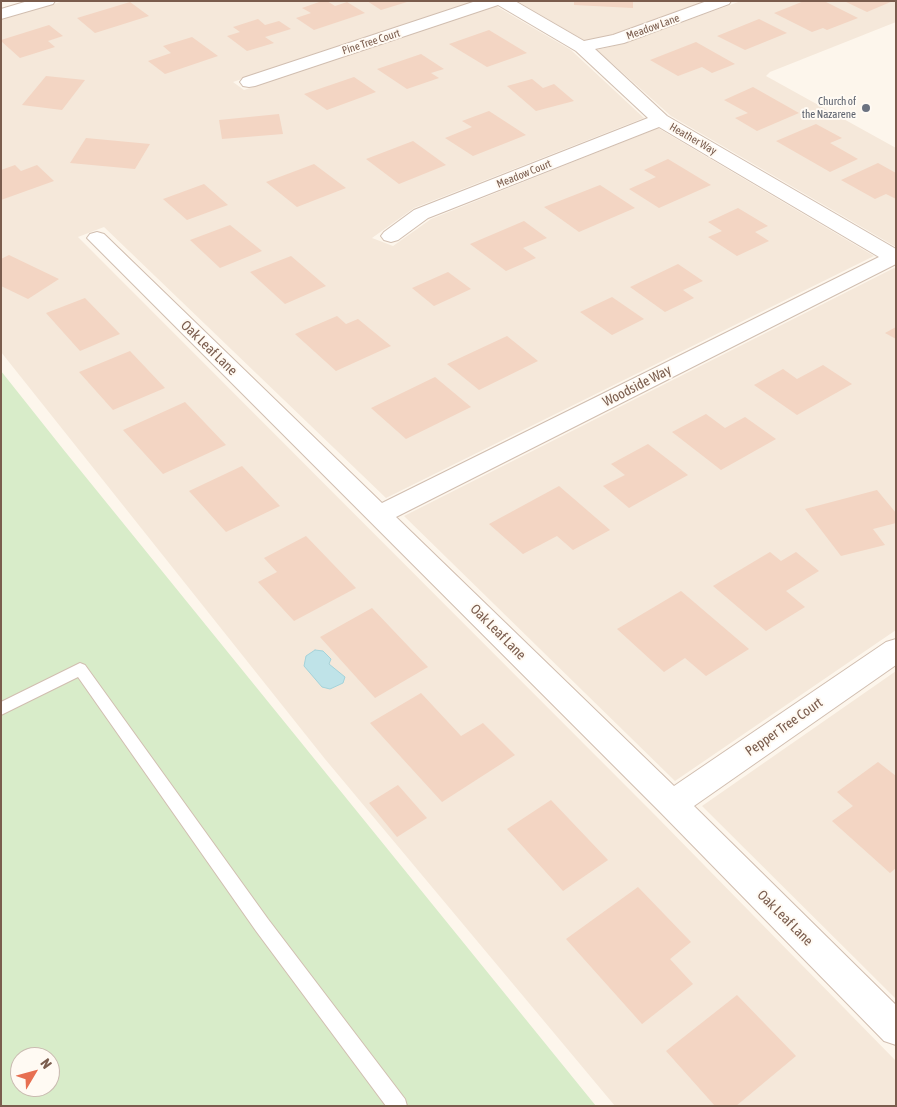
<!DOCTYPE html>
<style>
body{margin:0}
#map{position:relative;width:897px;height:1107px;overflow:hidden;background:#fdf6ec;font-family:"Asap Condensed",sans-serif}
canvas{display:block}
.frame{position:absolute;inset:0;border:2px solid #7a5c4d;pointer-events:none}
.north{position:absolute;left:10px;top:1047px;width:50px;height:50px;box-sizing:border-box;background:#fffaf3;border:1px solid #cabbb1;border-radius:50%;rotate:53deg;font-size:14px;font-weight:700;line-height:20px;text-align:center;color:#7a5c4d}
.north::after{content:'';display:block;margin:auto;width:18px;height:22px;background:#e76f51;clip-path:polygon(50% 0,100% 100%,50% 72%,0 100%)}
</style>
<div id="map">
<canvas width="897" height="1107"></canvas>
<div class="frame"></div>
<div class="north">N</div>
</div>
<script>
const c = document.querySelector('canvas').getContext('2d');
c.lineJoin = 'round';
function paint(path, color) {
  c.fillStyle = color;
  c.fill(path, 'evenodd');
}
function shape(rows) {
  const path = new Path2D();
  for (const r of rows) {
    path.moveTo(r[0], r[1]);
    for (let i = 2; i < r.length; i += 2) path.lineTo(r[i], r[i + 1]);
  }
  return path;
}
function strokePath(path, color, width, dash) {
  c.strokeStyle = color;
  c.lineWidth = width;
  c.lineCap = dash ? 'butt' : 'round';
  c.setLineDash(dash || []);
  c.stroke(path);
}
function write(font, color, halo, rows, align = 'center') {
  c.font = font + ' "Asap Condensed",sans-serif';
  c.lineWidth = 4;
  c.setLineDash([]);
  c.textBaseline = 'middle';
  c.strokeStyle = halo;
  c.fillStyle = color;
  for (const [text, x, y, turn = 0] of rows) {
    c.save();
    c.translate(x, y);
    c.rotate((+turn || 0) * Math.PI / 180);
    c.textAlign = isNaN(turn) ? turn : align;
    if (halo) c.strokeText(text, 0, 0);
    c.fillText(text, 0, 0);
    c.restore();
  }
}
paint(shape([
 [64,1,476,1,233,82,244,90,496,6,571,50,644,118,414,208,372,238,393,246,431,219,658,128,874,256,386,498,104,227,78,237,656,816,896,1061,896,1106,615,1106,325,759,1,352,1,19],
 [517,1,706,1,612,35,585,41],
 [741,1,896,1,896,22,770,72,766,76,896,148,896,247,671,116,597,50,625,43],
 [894,268,896,269,896,630,675,781,404,516],
 [896,671,896,999,702,806]
]), '#f5e8da');
paint(shape([
 [1,371,63,449,596,1106,1,1106],
 [20,1057,50,1057,50,1087,20,1087]
]), '#d8ecc9');
const water = shape([
 [315,650,323,651,331,659,329,664,345,677,343,683,330,689,322,687,304,666,306,656,315,650]
]);
paint(water, '#bfe3e8');
strokePath(water, '#a5d3da', 1);
paint(shape([
 [322,1,327,1,335,6,347,2,365,13,314,30,296,18,311,13,302,8],
 [367,1,407,1,407,2,381,10],
 [574,1,633,1,633,8,574,5],
 [804,1,824,1,858,18,827,30,823,28,812,32,774,13],
 [844,1,893,1,867,12],
 [130,2,149,16,95,33,77,18],
 [258,19,265,25,279,21,291,29,265,37,274,43,247,51,227,36,240,32,233,27],
 [759,19,787,33,745,50,717,36],
 [49,25,63,36,48,41,55,47,20,58,1,41,1,40],
 [489,30,527,53,487,67,449,44],
 [192,37,218,56,165,74,148,61,171,53,163,46],
 [696,42,735,64,712,73,702,67,678,76,650,60],
 [421,54,444,69,431,73,439,78,407,89,377,69],
 [46,76,85,80,62,110,22,105],
 [354,77,376,92,327,110,304,94],
 [532,79,543,88,554,84,574,101,536,111,507,86],
 [753,87,799,113,757,131,735,118,748,113,724,100],
 [489,111,526,135,473,156,445,138,472,127,462,121],
 [279,114,283,134,222,139,219,120],
 [816,124,842,138,830,143,858,159,830,172,776,141],
 [86,138,150,144,135,169,70,163],
 [413,141,446,165,399,184,366,159],
 [668,159,711,185,659,208,629,189,656,177,644,170],
 [878,163,896,173,896,199,886,194,875,199,841,180],
 [314,164,346,188,297,207,266,182],
 [15,165,21,171,37,165,54,181,1,200,1,170],
 [204,184,228,205,187,220,163,199],
 [600,185,635,208,579,232,544,207],
 [738,208,768,226,755,232,769,241,737,256,708,237,722,231,708,222],
 [524,221,547,238,523,248,536,258,506,271,470,244],
 [230,225,262,251,220,268,190,240],
 [9,255,59,279,28,299,1,286,1,259],
 [291,256,326,286,285,304,250,272],
 [678,264,703,281,683,290,694,298,665,312,630,287],
 [448,272,471,289,434,306,412,288],
 [612,297,644,319,612,335,580,312],
 [85,298,120,334,80,351,46,313],
 [337,316,346,324,358,319,391,346,336,371,295,334],
 [896,327,896,339,885,333],
 [507,336,538,361,479,390,447,364],
 [130,351,165,388,113,410,79,372],
 [823,365,852,384,797,415,754,385,783,369,797,379],
 [435,377,471,407,406,439,371,408],
 [185,402,226,445,163,474,123,430],
 [706,414,725,428,745,417,776,439,721,470,672,432],
 [648,444,688,475,629,508,603,486,625,475,611,464],
 [242,466,280,506,226,532,189,491],
 [559,486,610,530,573,550,557,536,523,554,489,524],
 [877,490,896,513,896,523,873,529,885,545,841,556,805,509],
 [306,536,356,588,294,621,258,582,277,572,264,558],
 [770,552,781,561,796,552,819,571,786,591,805,607,766,631,713,586],
 [681,591,749,649,706,676,685,658,664,672,617,629],
 [372,608,428,667,375,698,320,637],
 [421,693,461,736,483,723,515,755,442,802,370,723],
 [878,762,896,776,896,868,890,873,832,821,853,806,837,792],
 [398,785,427,818,397,837,369,803],
 [551,800,608,860,563,891,507,829],
 [638,887,691,942,670,959,693,984,642,1024,566,939],
 [737,995,796,1056,736,1106,715,1106,666,1051]
]), '#f3d5c3');
const service = shape([
 [80,663,85,665,268,919,405,1099,407,1106,386,1106,256,931,78,677,1,715,1,702,80,663]
]);
const minor = shape([
 [28,1,55,1,53,4,1,19,1,9,28,1],
 [476,1,515,1,584,41,613,35,707,1,731,1,729,4,624,43,595,49,667,116,896,249,896,264,396,517,674,786,886,642,896,639,896,665,694,806,896,1005,896,1045,884,1041,661,813,87,238,90,234,97,232,104,234,382,503,879,257,659,127,428,218,398,240,391,242,384,240,381,236,384,232,414,210,648,118,576,51,498,5,255,86,249,87,243,86,240,82,243,78,476,1]
]);
strokePath(service, '#d1beb0', 2);
strokePath(minor, '#d1beb0', 2);
paint(service, '#fff');
paint(minor, '#fff');
for (const [x, y, r, color] of [
 [866,108,5,"#6b7280"]
]) {
  const dot = new Path2D();
  dot.arc(x, y, r, 0, 2 * Math.PI);
  c.fillStyle = color;
  c.fill(dot);
  strokePath(dot, '#fffaf3', 2);
}
write('11px', '#7a5c4d', '#fffaf3', [
 ["Meadow Lane",653,27,-20],
 ["Pine Tree Court",371,42,-18],
 ["Heather Way",693,139,30],
 ["Meadow Court",524,174,-22]
]);
write('11px', '#5b616d', '#fffaf3', [
 ["Church of",856,102],
 ["the Nazarene",856,115]
], 'right');
write('14px', '#7a5c4d', '#fffaf3', [
 ["Oak Leaf Lane",209,348,44],
 ["Woodside Way",637,386,-27],
 ["Oak Leaf Lane",498,632,45],
 ["Pepper Tree Court",784,727,-35],
 ["Oak Leaf Lane",785,918,45]
]);
</script>
